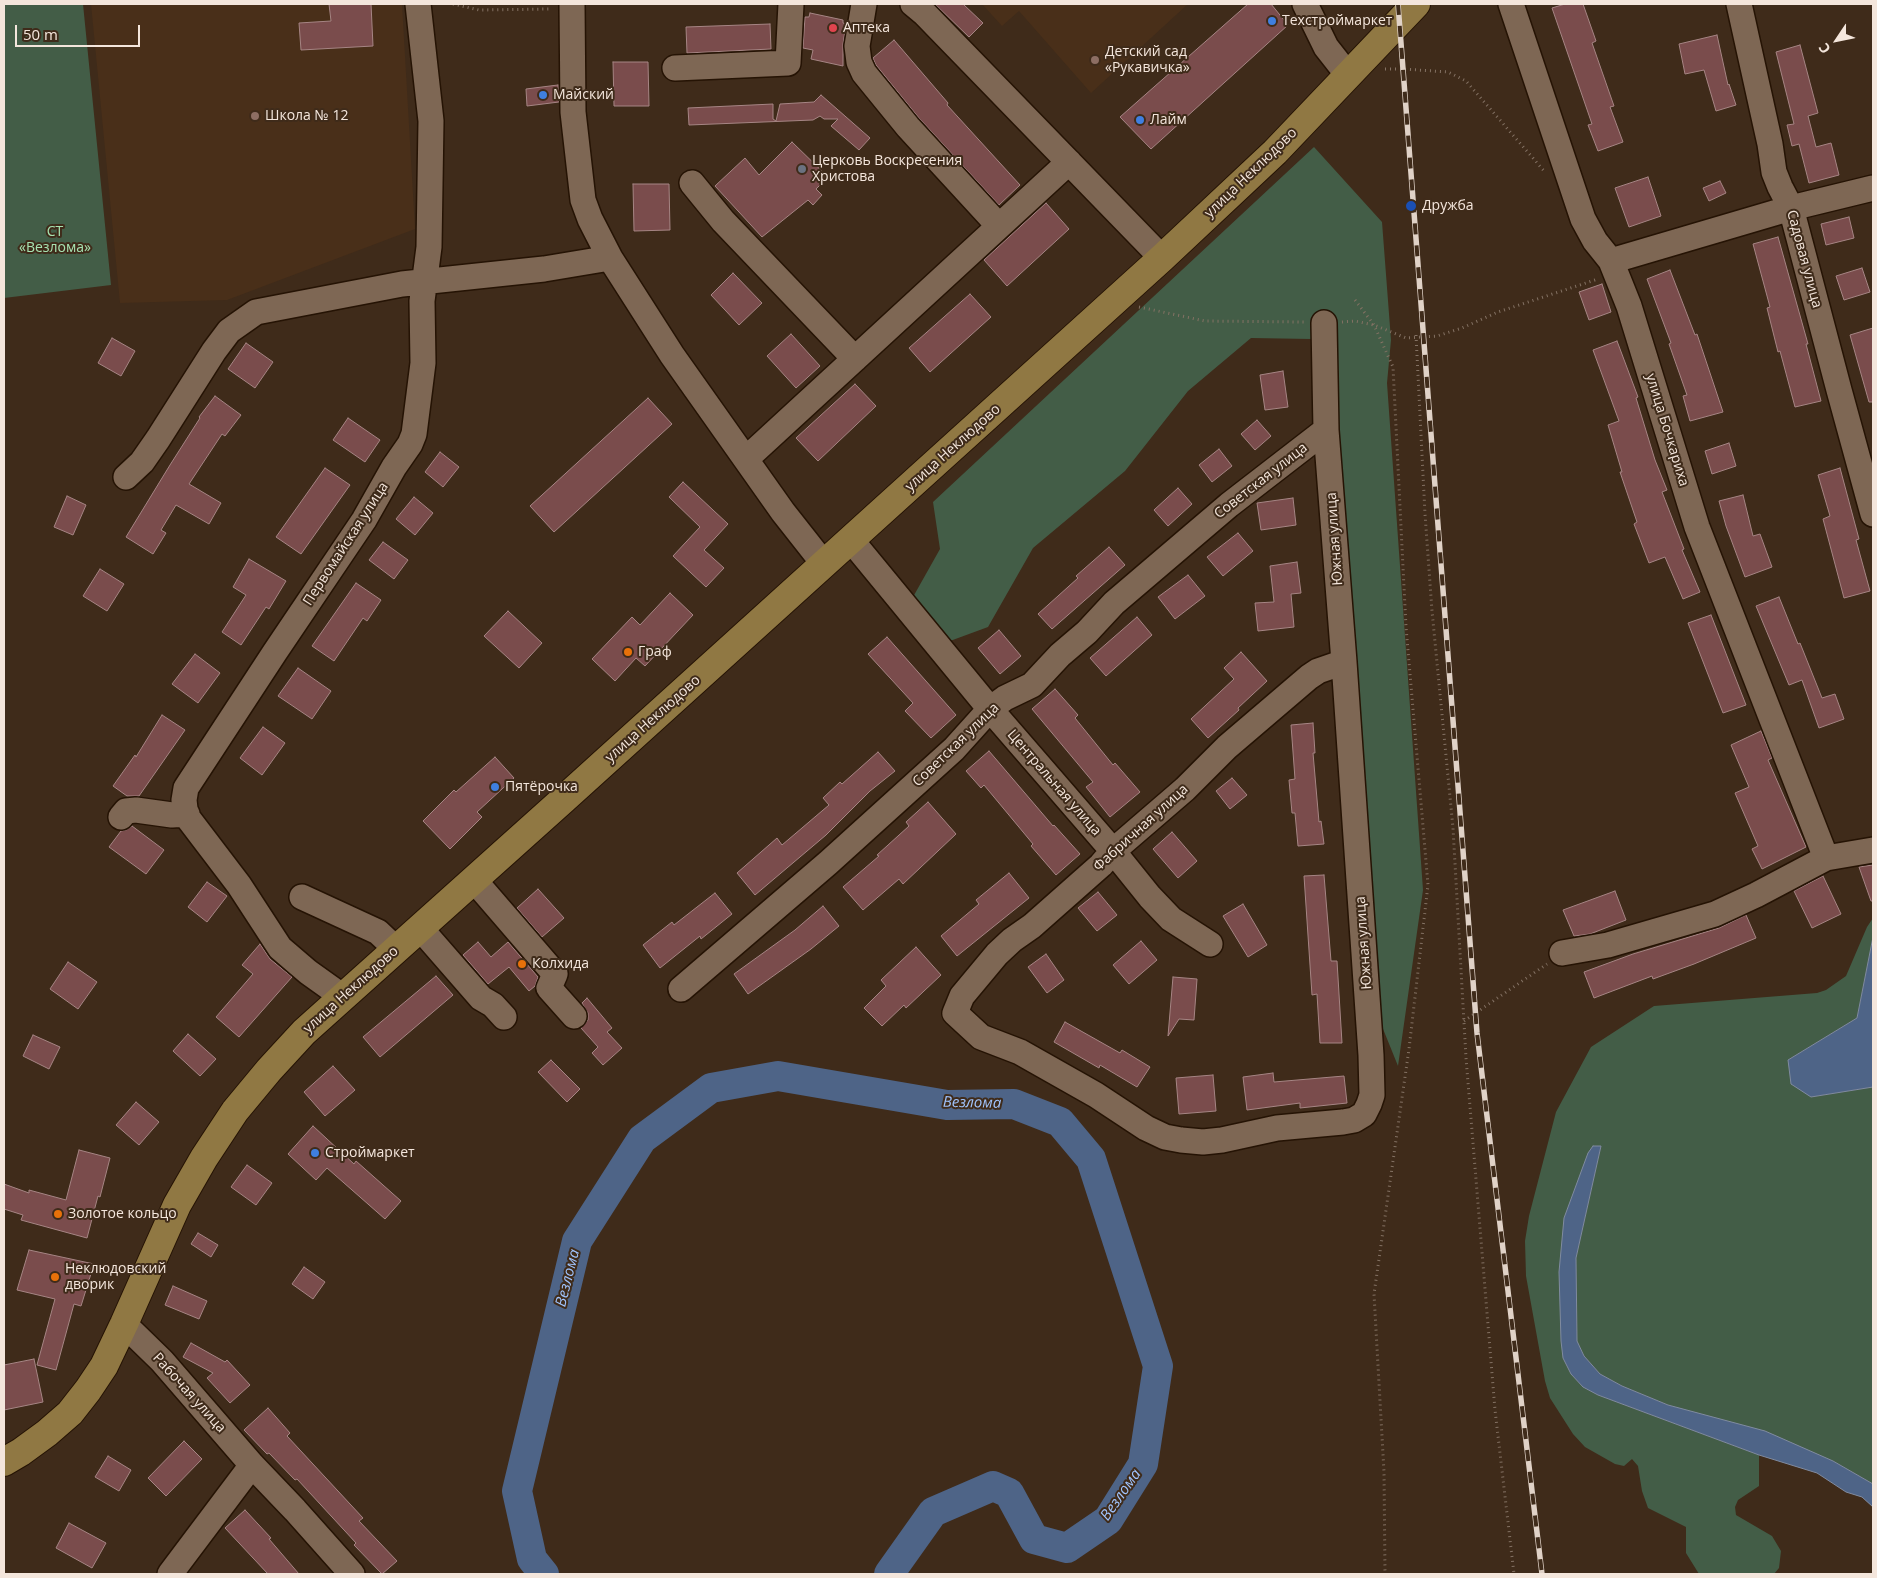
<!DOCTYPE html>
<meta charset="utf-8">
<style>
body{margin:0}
#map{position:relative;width:1877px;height:1578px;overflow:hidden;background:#3f2b1a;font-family:"Open Sans",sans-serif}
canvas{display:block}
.frame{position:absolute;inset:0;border:5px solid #f4e6dc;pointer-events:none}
.north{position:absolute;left:1812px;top:15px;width:50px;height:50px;-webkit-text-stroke:4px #3f2b1a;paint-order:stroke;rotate:236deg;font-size:14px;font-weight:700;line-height:20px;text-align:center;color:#f4e6dc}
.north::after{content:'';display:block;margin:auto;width:18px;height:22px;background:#f4e6dc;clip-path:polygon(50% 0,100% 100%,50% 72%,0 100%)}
.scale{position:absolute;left:15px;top:25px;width:125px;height:22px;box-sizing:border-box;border:2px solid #f4e6dc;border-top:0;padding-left:6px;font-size:15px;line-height:18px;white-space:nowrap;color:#f4e6dc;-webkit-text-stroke:4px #3f2b1a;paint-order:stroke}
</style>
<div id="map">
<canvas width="1877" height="1578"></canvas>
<div class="frame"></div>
<div class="north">С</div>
<div class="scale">50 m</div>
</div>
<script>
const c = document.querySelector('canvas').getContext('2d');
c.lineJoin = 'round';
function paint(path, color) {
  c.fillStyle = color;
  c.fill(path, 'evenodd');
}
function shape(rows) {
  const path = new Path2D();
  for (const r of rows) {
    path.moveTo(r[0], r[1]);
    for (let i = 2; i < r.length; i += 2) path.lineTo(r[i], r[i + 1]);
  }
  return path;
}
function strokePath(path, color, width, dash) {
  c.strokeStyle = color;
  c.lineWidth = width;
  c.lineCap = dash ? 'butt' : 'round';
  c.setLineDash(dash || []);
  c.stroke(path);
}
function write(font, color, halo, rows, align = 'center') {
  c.font = font + ' "Open Sans",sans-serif';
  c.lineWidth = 4;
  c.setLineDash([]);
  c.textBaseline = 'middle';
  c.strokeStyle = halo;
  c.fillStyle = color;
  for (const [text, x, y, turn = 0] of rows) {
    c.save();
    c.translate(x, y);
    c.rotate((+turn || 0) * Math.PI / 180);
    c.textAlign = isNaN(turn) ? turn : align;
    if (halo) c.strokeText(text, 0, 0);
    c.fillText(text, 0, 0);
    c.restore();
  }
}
paint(shape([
 [91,4,402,4,415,229,227,300,120,303],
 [982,4,1188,4,1091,93,1019,11,1002,26]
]), '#492f19');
paint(shape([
 [4,4,83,4,111,285,4,298],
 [1314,147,1382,222,1391,340,1387,383,1423,890,1398,1066,1377,1014,1335,378,1311,339,1251,338,1188,391,1125,471,1033,548,988,627,950,641,913,597,940,549,933,502],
 [1873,918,1873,938,1857,1018,1788,1060,1811,1097,1873,1087,1873,1484,1833,1461,1668,1405,1622,1386,1600,1374,1584,1356,1577,1341,1576,1258,1601,1146,1588,1153,1563,1358,1571,1374,1583,1387,1598,1395,1759,1455,1759,1486,1738,1500,1735,1507,1736,1515,1772,1536,1781,1551,1779,1568,1774,1574,1699,1574,1686,1553,1686,1527,1648,1508,1642,1491,1638,1466,1632,1459,1624,1466,1615,1464,1585,1447,1573,1434,1550,1398,1545,1381,1526,1276,1525,1241,1529,1216,1556,1112,1591,1047,1654,1006,1817,993,1826,990,1846,976,1867,927]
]), '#435d47');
const water = shape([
 [1873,937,1873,1087,1811,1097,1791,1084,1788,1060,1857,1018,1873,937],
 [1593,1146,1601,1146,1576,1258,1577,1341,1584,1356,1600,1374,1622,1386,1668,1405,1765,1431,1833,1461,1873,1484,1873,1507,1862,1497,1846,1492,1817,1473,1759,1455,1598,1395,1583,1387,1571,1374,1563,1358,1561,1341,1559,1272,1564,1218,1588,1153,1593,1146]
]);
paint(water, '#4e6487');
strokePath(water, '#808ba0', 1);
strokePath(shape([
 [544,1574,532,1559,517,1491,577,1241,642,1139,711,1088,778,1076,947,1105,1014,1104,1060,1122,1091,1159,1158,1366,1143,1464,1108,1520,1067,1548,1034,1539,1009,1493,993,1486,933,1512,889,1574]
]), '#4e6487', 30);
const building = shape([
 [329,4,371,4,373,46,301,50,299,23,331,21,329,4],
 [935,4,963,4,983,23,969,37,935,4],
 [1248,4,1271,4,1288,25,1151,149,1120,117,1248,4],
 [1565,4,1583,4,1596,41,1592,43,1614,106,1610,107,1623,142,1598,151,1588,125,1592,124,1552,8,1565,4],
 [810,13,843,20,843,23,846,24,843,44,843,66,811,59,813,50,803,48,805,17,809,17,810,13],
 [770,24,771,49,687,53,686,27,770,24],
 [1717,35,1728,85,1729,84,1736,105,1716,111,1704,70,1685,74,1679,44,1717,35],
 [894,40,948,103,947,105,1020,185,999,205,919,118,876,65,873,58,894,40],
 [1800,45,1818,113,1808,116,1816,147,1831,143,1839,175,1809,183,1799,144,1792,146,1787,125,1794,124,1776,52,1800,45],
 [613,62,648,62,649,106,614,106,613,62],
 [558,85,559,102,527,106,526,89,558,85],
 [821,95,870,138,859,150,831,126,838,119,824,119,820,116,813,120,689,125,688,108,773,104,773,119,776,121,780,104,814,102,821,95],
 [792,142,828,177,816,189,822,195,813,205,808,200,762,237,715,186,745,158,759,175,792,142],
 [1648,177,1661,216,1629,227,1615,188,1648,177],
 [1720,181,1726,193,1709,201,1703,188,1720,181],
 [633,184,669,184,670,230,634,231,633,184],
 [1046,203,1069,229,1007,286,984,260,1046,203],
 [1849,217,1854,238,1826,245,1821,224,1849,217],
 [1778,237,1808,344,1806,344,1821,401,1795,407,1780,351,1778,352,1767,308,1770,307,1753,244,1778,237],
 [1862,268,1870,292,1844,300,1836,276,1862,268],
 [1670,270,1695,335,1697,334,1723,412,1690,421,1683,396,1687,395,1669,344,1671,343,1647,279,1670,270],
 [733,273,762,303,739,325,711,295,733,273],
 [1602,284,1611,312,1589,320,1579,292,1602,284],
 [970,294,991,317,930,372,909,348,970,294],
 [1873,328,1873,402,1869,402,1850,335,1873,328],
 [791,334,820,366,796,388,767,356,791,334],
 [112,338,135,351,121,376,98,363,112,338],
 [1617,341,1638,397,1636,398,1655,460,1667,490,1662,492,1684,549,1682,550,1700,592,1683,599,1665,557,1649,563,1634,524,1637,522,1620,472,1622,472,1608,425,1619,421,1593,350,1617,341],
 [246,343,273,362,255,388,228,369,246,343],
 [1283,371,1288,407,1265,410,1260,375,1283,371],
 [855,384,876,406,818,461,796,438,855,384],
 [215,396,241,415,225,436,222,434,189,484,221,503,209,524,176,505,161,530,166,533,153,554,126,537,170,465,200,418,199,417,215,396],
 [648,398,672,424,554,532,530,506,648,398],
 [348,418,380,440,365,462,333,440,348,418],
 [1257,420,1271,436,1255,450,1241,434,1257,420],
 [1729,443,1736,466,1712,474,1705,451,1729,443],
 [1219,449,1232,466,1212,482,1199,465,1219,449],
 [440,452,459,467,443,487,425,472,440,452],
 [325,468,350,485,301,554,276,537,325,468],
 [1840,468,1859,539,1856,540,1870,591,1844,598,1823,519,1830,516,1818,475,1840,468],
 [683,482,728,524,704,550,724,568,706,587,673,556,700,527,669,497,683,482],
 [1178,488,1192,504,1168,526,1154,510,1178,488],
 [1743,495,1753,536,1760,534,1772,567,1745,577,1726,526,1719,501,1743,495],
 [67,496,86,505,73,535,54,527,67,496],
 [414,497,433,513,415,535,396,519,414,497],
 [1293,498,1296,525,1261,530,1257,503,1293,498],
 [1238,533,1253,551,1223,576,1207,557,1238,533],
 [383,542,408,560,394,579,369,560,383,542],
 [1109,547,1125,565,1052,629,1038,614,1078,578,1076,576,1109,547],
 [249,559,286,581,269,609,266,607,241,645,222,632,246,595,233,587,249,559],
 [1297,562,1301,593,1291,594,1294,627,1258,631,1255,603,1274,602,1270,566,1297,562],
 [100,569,124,584,107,611,83,596,100,569],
 [1188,575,1205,596,1175,619,1158,597,1188,575],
 [356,583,381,600,367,621,363,618,334,661,312,646,356,583],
 [670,593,693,615,645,666,636,658,615,681,592,659,632,617,640,625,670,593],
 [1779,597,1798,644,1800,643,1822,698,1835,694,1844,719,1819,728,1802,680,1789,685,1756,606,1779,597],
 [508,611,542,643,519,668,484,636,508,611],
 [1711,615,1746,705,1723,713,1688,623,1711,615],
 [1137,617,1152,635,1106,676,1090,658,1137,617],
 [999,630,1021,656,1000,674,978,648,999,630],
 [887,637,956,715,931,738,905,711,913,703,868,654,887,637],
 [1241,652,1267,681,1238,708,1239,710,1208,738,1191,719,1234,679,1224,668,1241,652],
 [195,654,220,673,198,703,172,684,195,654],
 [298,668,331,691,312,719,278,696,298,668],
 [1055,689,1078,715,1075,718,1113,765,1115,763,1140,792,1110,817,1086,787,1093,782,1032,709,1055,689],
 [162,715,185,730,139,796,127,796,113,786,135,755,136,757,162,715],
 [1313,723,1315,753,1313,753,1319,822,1321,821,1324,844,1298,846,1295,813,1292,813,1289,780,1295,779,1291,725,1313,723],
 [263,727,285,743,262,775,240,758,263,727],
 [1761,731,1772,758,1768,760,1806,847,1762,869,1752,849,1758,846,1735,793,1749,787,1731,745,1761,731],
 [989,751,1053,826,1054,825,1080,854,1056,875,1031,846,1033,844,984,785,981,788,966,771,989,751],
 [878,752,895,771,870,791,826,835,755,895,737,873,777,838,782,845,829,805,823,798,840,782,842,784,878,752],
 [495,757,514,778,477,812,482,817,450,849,423,821,454,790,456,792,495,757],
 [1232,778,1247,795,1230,809,1216,791,1232,778],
 [928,802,956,834,903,884,899,879,863,910,843,887,879,856,877,855,909,826,906,822,928,802],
 [132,826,164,850,146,874,109,847,121,831,126,830,132,826],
 [1172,832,1197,861,1178,878,1153,849,1172,832],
 [1873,865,1873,901,1871,901,1859,867,1873,865],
 [1009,873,1029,898,957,956,941,936,979,904,976,900,1009,873],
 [1324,875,1331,961,1337,961,1342,1043,1320,1043,1317,994,1312,995,1304,876,1324,875],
 [1823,876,1841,914,1812,928,1794,891,1823,876],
 [207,882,227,896,207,922,188,907,207,882],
 [538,889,564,918,542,937,517,908,538,889],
 [1615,891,1626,920,1590,934,1574,936,1563,910,1615,891],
 [1098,892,1117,915,1097,931,1078,908,1098,892],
 [715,893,732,914,701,939,700,936,660,968,643,945,672,922,674,925,715,893],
 [1243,904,1267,945,1248,957,1223,916,1243,904],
 [823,906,839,926,811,949,748,994,734,974,795,930,823,906],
 [1746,915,1756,938,1694,964,1653,979,1652,976,1594,998,1584,972,1633,954,1719,928,1746,915],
 [1141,941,1157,960,1129,984,1113,965,1141,941],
 [478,942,491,957,508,942,538,977,535,986,529,991,509,967,488,984,463,955,478,942],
 [260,944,270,959,292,977,239,1037,216,1017,253,974,242,965,260,944],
 [916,947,941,975,906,1008,904,1005,882,1026,864,1008,886,986,881,980,916,947],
 [1046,954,1064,980,1047,993,1028,967,1046,954],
 [68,962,97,982,78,1009,50,989,68,962],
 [436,976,453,995,380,1057,363,1037,436,976],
 [1173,977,1197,979,1194,1020,1179,1019,1168,1036,1173,977],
 [587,998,612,1028,607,1032,622,1048,603,1065,592,1053,598,1047,581,1028,588,1020,588,1013,582,1003,587,998],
 [1065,1022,1120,1053,1122,1050,1150,1067,1137,1087,1100,1065,1099,1068,1054,1042,1065,1022],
 [188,1034,216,1059,200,1076,173,1051,188,1034],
 [33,1035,60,1047,49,1069,23,1056,33,1035],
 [551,1060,580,1089,567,1102,538,1072,551,1060],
 [333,1066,355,1090,325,1116,304,1092,333,1066],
 [1273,1073,1274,1082,1344,1076,1347,1103,1300,1108,1300,1103,1247,1110,1243,1077,1273,1073],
 [1213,1075,1216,1111,1179,1114,1176,1078,1213,1075],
 [136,1102,159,1122,139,1145,116,1125,136,1102],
 [313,1126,354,1164,356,1161,401,1201,385,1219,327,1168,316,1180,288,1154,313,1126],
 [79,1150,110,1158,100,1197,98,1196,87,1238,21,1220,23,1215,4,1209,4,1184,29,1193,29,1190,66,1200,79,1150],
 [247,1165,272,1183,256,1205,231,1187,247,1165],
 [198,1233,218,1245,211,1257,191,1244,198,1233],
 [29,1250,94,1264,81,1306,74,1304,56,1370,37,1365,55,1299,17,1290,29,1250],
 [304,1267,325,1282,313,1299,292,1284,304,1267],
 [173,1286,207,1301,199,1319,165,1305,173,1286],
 [191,1343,225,1362,227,1360,250,1385,230,1403,207,1378,213,1373,183,1357,191,1343],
 [34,1359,43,1402,4,1410,4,1365,34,1359],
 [268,1408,290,1433,287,1436,363,1518,359,1521,397,1561,382,1574,354,1545,356,1543,297,1479,295,1480,269,1453,267,1454,244,1430,268,1408],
 [184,1441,202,1459,166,1496,148,1478,184,1441],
 [108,1456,131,1470,119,1491,95,1477,108,1456],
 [245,1510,271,1538,269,1539,299,1574,268,1574,225,1528,245,1510],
 [69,1523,106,1543,92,1568,56,1548,69,1523]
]);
paint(building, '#7a4c4c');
strokePath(building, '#a68584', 1);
const minor = shape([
 [572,4,573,112,583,200,590,219,610,258,672,355,783,512,824,564],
 [864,4,857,46,859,62,864,73,908,127,999,226],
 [913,4,925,14,1162,258],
 [1305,4,1326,47,1348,75],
 [1511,4,1583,219,1595,241,1611,261,1629,306,1697,527,1826,858],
 [1739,4,1770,144,1774,172,1780,187,1791,208,1839,390,1873,514],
 [675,68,788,63,791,4],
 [692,183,723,221,855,359],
 [1611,261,1791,208,1873,188],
 [1324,323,1326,430,1344,662,1371,1055,1372,1095,1369,1104,1364,1114,1354,1120,1343,1122,1277,1128,1222,1140,1203,1142,1181,1140,1165,1137,1146,1128,1096,1095,1020,1052,981,1037,955,1013,962,996,997,954,1012,940,1032,926,1101,865,1113,851,1185,789,1227,747,1309,677,1318,671,1344,662],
 [746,459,1069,162],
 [126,477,142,462,158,439,214,351,229,331,256,312,402,284,544,269,610,258],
 [851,540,990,709,1113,851,1150,897,1171,919,1210,944],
 [121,817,126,811,136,810,172,815,187,814],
 [474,880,555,974,549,988,574,1016],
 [302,897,378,932,396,949],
 [420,928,481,998,493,1005,504,1017],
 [1562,953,1608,945,1715,914,1756,895,1826,858,1873,850],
 [681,989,828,863,954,749,990,709,1005,698,1032,685,1060,655,1087,632,1114,603,1229,505,1326,430],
 [343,997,308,972,280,948,239,885,188,818,185,809,184,800,186,788,275,652,364,520,394,467,410,444,414,434,423,363,422,301,429,247,431,121,418,4],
 [124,1324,162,1361,252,1465,295,1510,352,1574],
 [170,1574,252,1465]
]);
const major = shape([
 [4,1462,21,1452,47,1433,70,1413,88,1390,104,1366,124,1324,177,1205,204,1158,235,1111,269,1070,304,1032,564,799,1162,258,1275,152,1416,4]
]);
strokePath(minor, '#251304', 28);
strokePath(major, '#251304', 30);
strokePath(shape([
 [453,4,479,10,551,9],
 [1385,69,1403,69,1448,72,1466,81,1545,172],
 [1355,300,1374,325,1393,367,1406,627,1428,885,1409,1049,1374,1294,1384,1472,1385,1574],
 [1139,307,1205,321,1304,322],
 [1342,322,1355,321,1374,325,1406,338,1437,336,1462,328,1498,312,1598,279],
 [1416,335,1425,514,1432,611,1453,828,1466,1058,1495,1410,1514,1574],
 [1464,1021,1547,964]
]), '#847264', 3, [1, 4]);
strokePath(minor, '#7e6754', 25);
strokePath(major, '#907843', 28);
const rail = shape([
 [1398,4,1477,1033,1542,1574]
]);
strokePath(rail, '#e0d2c7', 5.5);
strokePath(rail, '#3f2b1a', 4, [11]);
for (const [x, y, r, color] of [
 [1272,21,5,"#3f7fe0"],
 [833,28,5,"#e0444e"],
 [1095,60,5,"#8d6e63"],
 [543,95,5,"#3f7fe0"],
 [255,116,5,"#8d6e63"],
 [1140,120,5,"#3f7fe0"],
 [802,169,5,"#6b7280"],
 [1411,206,6,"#1a4fb4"],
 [628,652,5,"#e8710a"],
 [495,787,5,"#3f7fe0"],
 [522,964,5,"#e8710a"],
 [315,1153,5,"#3f7fe0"],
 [58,1214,5,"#e8710a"],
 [55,1277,5,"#e8710a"]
]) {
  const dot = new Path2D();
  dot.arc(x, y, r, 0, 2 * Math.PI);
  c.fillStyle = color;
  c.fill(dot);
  strokePath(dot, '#3f2b1a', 2);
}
write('14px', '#f4e6dc', '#3f2b1a', [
 ["Техстроймаркет",1282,21],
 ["Аптека",843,28],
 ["Детский сад",1105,52],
 ["«Рукавичка»",1105,68],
 ["Майский",553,95],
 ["Школа № 12",265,116],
 ["Лайм",1150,120],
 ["Церковь Воскресения",812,161],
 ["Христова",812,177],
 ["Дружба",1422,206],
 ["Граф",638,652],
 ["Пятёрочка",505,787],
 ["Колхида",532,964],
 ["Строймаркет",325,1153],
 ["Золотое кольцо",68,1214],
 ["Неклюдовский",65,1269],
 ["дворик",65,1285]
], 'left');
write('14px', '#f4e6dc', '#3f2b1a', [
 ["улица Неклюдово",1251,173,-44],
 ["Садовая улица",1804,259,75],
 ["улица Бочкариха",1667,430,73],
 ["улица Неклюдово",953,448,-42],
 ["Советская улица",1261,481,-38],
 ["Южная улица",1335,539,-94],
 ["Первомайская улица",346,544,-57],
 ["улица Неклюдово",653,719,-42],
 ["Советская улица",956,745,-44],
 ["Центральная улица",1054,783,49],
 ["Фабричная улица",1141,828,-42],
 ["Южная улица",1364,943,-94],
 ["улица Неклюдово",351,990,-42],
 ["Рабочая улица",189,1393,48]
]);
write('14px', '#a7e3b2', '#3f2b1a', [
 ["СТ",55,232],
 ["«Везлома»",55,248]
]);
write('italic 15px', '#a0c4fe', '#3f2b1a', [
 ["Везлома",972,1103,1],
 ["Везлома",568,1278,-76],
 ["Везлома",1121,1495,-55]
]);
</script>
